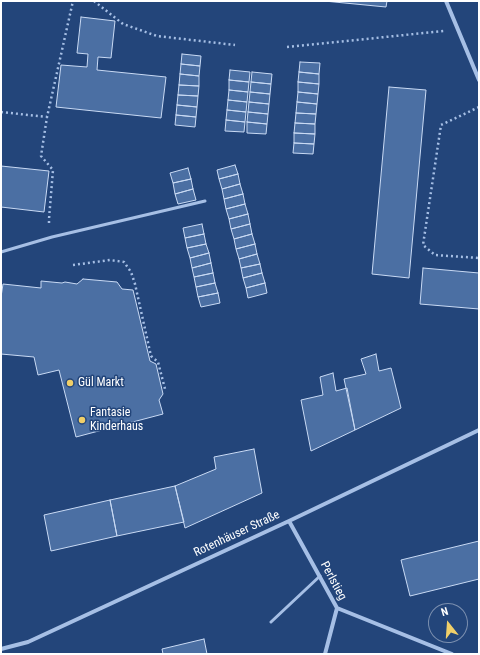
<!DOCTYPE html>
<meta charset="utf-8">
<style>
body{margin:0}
#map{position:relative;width:480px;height:655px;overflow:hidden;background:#23457a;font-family:"Roboto Condensed",sans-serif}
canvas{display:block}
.frame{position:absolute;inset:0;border:2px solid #fff;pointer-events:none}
.north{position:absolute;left:428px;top:603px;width:40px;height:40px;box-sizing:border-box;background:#23457a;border:1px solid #7b8faf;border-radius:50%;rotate:343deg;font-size:11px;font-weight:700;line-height:16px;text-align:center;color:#fff}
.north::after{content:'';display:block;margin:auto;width:14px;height:18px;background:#f0cf69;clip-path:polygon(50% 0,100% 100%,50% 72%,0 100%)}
</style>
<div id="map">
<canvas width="480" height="655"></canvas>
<div class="frame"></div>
<div class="north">N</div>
</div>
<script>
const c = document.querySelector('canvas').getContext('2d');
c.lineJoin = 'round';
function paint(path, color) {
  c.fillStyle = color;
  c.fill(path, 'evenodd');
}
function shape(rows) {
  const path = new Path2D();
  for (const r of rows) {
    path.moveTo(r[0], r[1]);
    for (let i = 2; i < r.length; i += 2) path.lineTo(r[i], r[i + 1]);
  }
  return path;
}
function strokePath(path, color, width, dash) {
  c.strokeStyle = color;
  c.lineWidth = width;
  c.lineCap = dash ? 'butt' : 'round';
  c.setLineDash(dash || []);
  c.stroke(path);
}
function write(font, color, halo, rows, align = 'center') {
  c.font = font + ' "Roboto Condensed",sans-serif';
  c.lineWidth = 3;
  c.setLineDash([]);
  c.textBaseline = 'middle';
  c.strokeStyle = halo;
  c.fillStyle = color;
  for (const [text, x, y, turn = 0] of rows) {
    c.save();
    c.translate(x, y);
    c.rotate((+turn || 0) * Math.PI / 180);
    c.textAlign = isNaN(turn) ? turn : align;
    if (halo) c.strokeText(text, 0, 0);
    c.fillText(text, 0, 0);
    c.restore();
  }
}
const building = shape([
 [324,1,387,1,386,7,324,1],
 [81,17,115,21,111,58,98,57,97,70,166,77,161,118,56,107,61,65,87,67,88,54,77,53,81,17],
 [182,54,201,56,200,66,181,64,182,54],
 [300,62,320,63,319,74,299,72,300,62],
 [181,64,200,66,199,76,180,74,181,64],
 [230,70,250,72,249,82,229,80,230,70],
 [252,72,272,74,271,84,251,82,252,72],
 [299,72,319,74,319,84,298,82,299,72],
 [180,74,199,76,199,86,179,85,180,74],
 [229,80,249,82,248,92,229,90,229,80],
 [251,82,271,84,270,94,250,92,251,82],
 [298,82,319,84,318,94,298,92,298,82],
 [179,85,199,86,198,96,178,95,179,85],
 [389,87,426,90,409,278,372,274,389,87],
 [229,90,248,92,247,102,228,100,229,90],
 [250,92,270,94,269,104,249,102,250,92],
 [298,92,318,94,317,104,297,102,298,92],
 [178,95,198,96,197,107,177,105,178,95],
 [228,100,247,102,246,112,227,110,228,100],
 [249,102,269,104,268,114,248,112,249,102],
 [297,102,317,104,316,114,296,113,297,102],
 [177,105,197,107,196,117,176,115,177,105],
 [227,110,246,112,245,122,226,120,227,110],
 [248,112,268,114,267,124,247,122,248,112],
 [296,113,316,114,315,124,295,123,296,113],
 [176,115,196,117,195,127,175,125,176,115],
 [226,120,245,122,244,132,225,131,226,120],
 [247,122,267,124,266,134,247,133,247,122],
 [295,123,315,124,315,134,294,133,295,123],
 [294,133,315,134,314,144,294,143,294,133],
 [294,143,314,144,313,154,293,153,294,143],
 [235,165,238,174,219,179,217,170,235,165],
 [1,166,49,171,44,212,1,207,1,166],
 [188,168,191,179,173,183,170,173,188,168],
 [238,174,240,184,222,189,219,179,238,174],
 [191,179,193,189,175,194,173,183,191,179],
 [240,184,243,194,224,199,222,189,240,184],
 [193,189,196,200,178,204,175,194,193,189],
 [243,194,245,204,226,209,224,199,243,194],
 [245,204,248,214,229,219,226,209,245,204],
 [248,214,250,224,231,229,229,219,248,214],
 [202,224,204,234,185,238,183,228,202,224],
 [250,224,252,234,234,239,231,229,250,224],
 [204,234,206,244,187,248,185,238,204,234],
 [252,234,255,244,236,249,234,239,252,234],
 [206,244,209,253,190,258,187,248,206,244],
 [255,244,257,254,239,259,236,249,255,244],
 [209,253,211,263,192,268,190,258,209,253],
 [257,254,260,264,241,268,239,259,257,254],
 [211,263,213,273,194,277,192,268,211,263],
 [260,264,262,273,243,278,241,268,260,264],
 [423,268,479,273,479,309,420,304,423,268],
 [213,273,215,283,196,287,194,277,213,273],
 [262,273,265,283,246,288,243,278,262,273],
 [83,279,117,282,122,289,133,290,150,361,156,364,163,394,159,400,163,414,76,437,59,370,38,375,34,357,1,354,1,297,3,284,41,288,41,281,62,283,65,282,77,284,83,279],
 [215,283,218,293,198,297,196,287,215,283],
 [265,283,267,293,248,298,246,288,265,283],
 [218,293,220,303,201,307,198,297,218,293],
 [376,354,379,371,391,368,401,408,355,430,344,379,366,374,361,359,376,354],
 [333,373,336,391,347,388,355,430,311,451,301,400,323,395,320,377,333,373],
 [254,449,262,493,185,528,175,486,216,469,214,457,254,449],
 [175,486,184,522,117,536,110,500,175,486],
 [110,500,117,536,51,551,44,515,110,500],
 [479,541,479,579,410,596,401,560,479,541],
 [204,639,207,654,163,654,162,649,204,639]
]);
paint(building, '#4b6fa3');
strokePath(building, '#c9daf4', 1);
strokePath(shape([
 [94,1,123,24,157,36,235,45],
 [287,47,444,31],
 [479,107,441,125,423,245,435,255,479,258],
 [1,112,47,117],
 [49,223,49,219,53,170,41,156,47,117,73,1],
 [73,265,110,260,124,262,131,272,135,284,151,356,158,362,165,389]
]), '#a6bfe5', 2.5, [2, 3]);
strokePath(shape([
 [1,252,52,237,205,201],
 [271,622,320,576]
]), '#a6bfe5', 3);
strokePath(shape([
 [446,1,479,80],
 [289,521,337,608,325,654],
 [337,608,452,654],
 [1,649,28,642,289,521,479,430]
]), '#a6bfe5', 4);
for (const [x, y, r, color] of [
 [70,383,4,"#f0cf69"],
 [82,420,4,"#f0cf69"]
]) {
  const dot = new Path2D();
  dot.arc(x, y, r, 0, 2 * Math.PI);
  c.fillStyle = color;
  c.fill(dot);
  strokePath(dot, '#23457a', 1.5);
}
write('12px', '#fff', '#23457a', [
 ["Gül Markt",78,383],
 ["Fantasie",90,413],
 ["Kinderhaus",90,427]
], 'left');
write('12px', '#fff', '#23457a', [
 ["Rotenhäuser Straße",237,534,-25],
 ["Perlstieg",333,581,62]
]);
</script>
